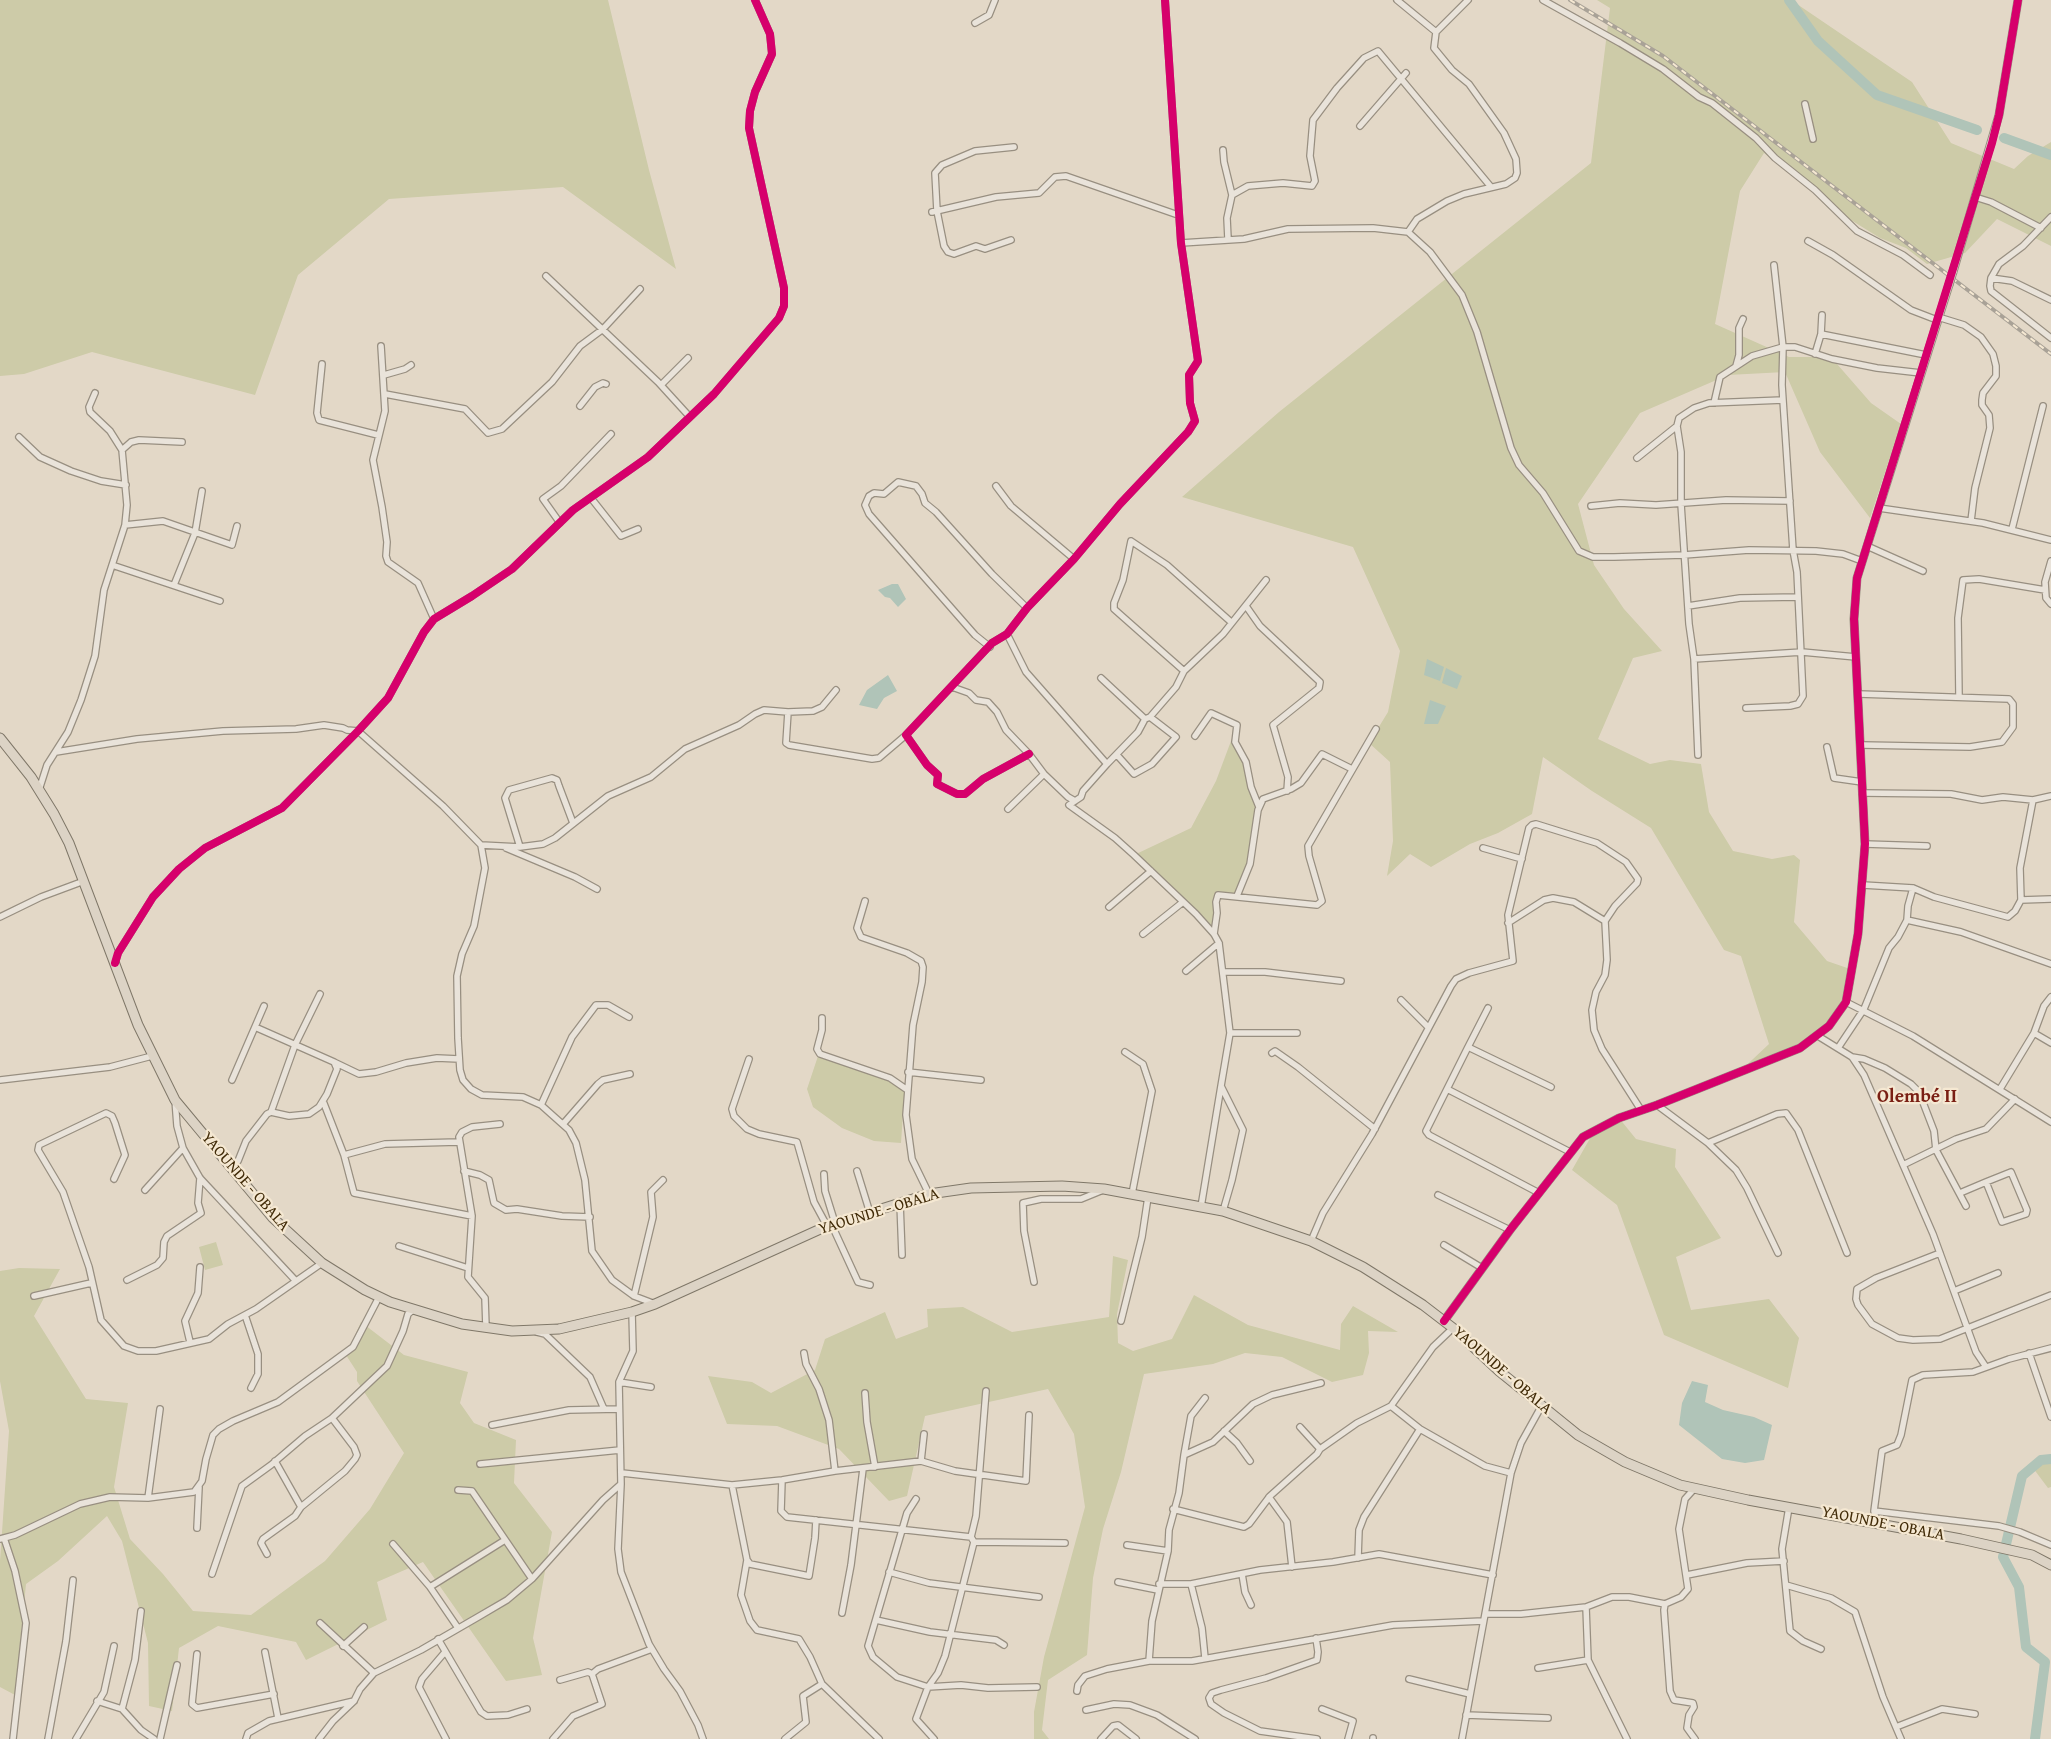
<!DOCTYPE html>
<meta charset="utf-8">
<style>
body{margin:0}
canvas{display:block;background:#e3d8c7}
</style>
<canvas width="2051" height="1739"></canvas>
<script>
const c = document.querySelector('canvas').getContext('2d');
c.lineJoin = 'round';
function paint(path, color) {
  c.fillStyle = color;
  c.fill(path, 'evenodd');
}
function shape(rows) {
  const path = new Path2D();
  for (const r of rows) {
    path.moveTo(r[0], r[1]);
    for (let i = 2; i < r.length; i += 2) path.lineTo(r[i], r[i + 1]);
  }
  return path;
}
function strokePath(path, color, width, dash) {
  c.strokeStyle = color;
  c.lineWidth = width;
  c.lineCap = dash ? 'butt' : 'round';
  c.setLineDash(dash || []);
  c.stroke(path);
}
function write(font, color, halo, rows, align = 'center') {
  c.font = font + ' "Gentium Book Plus",serif';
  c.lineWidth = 4.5;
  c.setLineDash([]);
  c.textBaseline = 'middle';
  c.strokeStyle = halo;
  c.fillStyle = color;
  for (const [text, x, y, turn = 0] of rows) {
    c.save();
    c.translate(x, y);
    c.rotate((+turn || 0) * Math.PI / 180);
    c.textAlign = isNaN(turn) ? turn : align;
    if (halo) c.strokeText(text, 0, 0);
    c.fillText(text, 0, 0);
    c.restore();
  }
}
paint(shape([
 [0,0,608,0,649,170,676,269,563,187,389,199,298,275,255,395,92,352,24,374,0,376],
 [1597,0,1791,0,1912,82,1951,143,2014,169,2028,156,2051,142,2051,246,1997,219,1965,253,1927,264,1906,248,1880,238,1838,212,1764,153,1740,191,1715,324,1789,357,1815,357,1837,364,1871,403,1901,424,1870,518,1820,452,1785,372,1728,375,1640,413,1578,504,1594,565,1624,609,1662,651,1633,658,1598,739,1650,764,1670,760,1701,764,1709,812,1733,851,1772,859,1794,855,1800,860,1794,922,1827,961,1853,970,1846,1002,1818,1036,1736,1075,1769,1044,1741,956,1724,950,1651,828,1592,791,1543,757,1532,814,1498,833,1470,844,1431,867,1410,854,1387,876,1393,841,1390,762,1369,743,1388,712,1400,651,1353,547,1182,497,1279,412,1591,163,1610,8],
 [1237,725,1235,742,1246,762,1259,807,1255,841,1237,896,1218,895,1214,934,1134,855,1191,828,1216,781],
 [820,1050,829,1055,894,1077,905,1084,901,1143,874,1141,842,1128,813,1107,807,1089],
 [1619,1118,1636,1139,1676,1149,1675,1167,1721,1238,1676,1257,1691,1310,1769,1299,1799,1338,1788,1388,1664,1335,1617,1205,1572,1170,1597,1126],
 [216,1242,223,1265,205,1270,199,1247],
 [1113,1256,1128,1260,1117,1314,1118,1343,1133,1351,1172,1339,1194,1295,1248,1325,1340,1350,1341,1324,1353,1306,1398,1332,1368,1331,1369,1353,1363,1375,1332,1382,1282,1357,1245,1353,1213,1364,1144,1374,1121,1472,1103,1529,1093,1578,1087,1655,1048,1680,1042,1730,1049,1739,1034,1739,1034,1712,1044,1657,1085,1507,1074,1434,1048,1389,925,1416,907,1496,889,1501,839,1449,777,1426,727,1424,708,1376,752,1382,771,1393,815,1370,825,1339,885,1312,896,1339,928,1327,927,1309,963,1307,1012,1332,1109,1317],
 [19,1268,60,1269,34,1316,86,1399,128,1403,114,1487,130,1539,163,1574,193,1611,251,1615,325,1561,370,1509,404,1453,357,1381,357,1372,344,1352,350,1347,361,1322,404,1355,468,1372,460,1403,474,1423,516,1440,514,1483,552,1532,533,1638,542,1675,506,1681,423,1562,377,1582,387,1620,306,1660,296,1642,218,1626,179,1648,172,1711,149,1706,148,1643,122,1541,107,1516,58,1561,26,1584,15,1695,0,1687,0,1561,9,1431,0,1381,0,1271],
 [2030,1464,2051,1464,2051,1487,2048,1488]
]), '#cdcba8');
paint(shape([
 [892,584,898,584,906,599,898,607,890,598,885,597,878,590],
 [1427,659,1444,667,1440,681,1424,675],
 [1446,668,1462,676,1457,689,1442,683],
 [888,675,897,691,884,698,877,709,859,705,867,690],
 [1430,700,1446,706,1438,724,1424,724],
 [1692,1381,1708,1385,1705,1402,1723,1410,1754,1417,1772,1425,1764,1460,1745,1463,1722,1459,1679,1425,1682,1403]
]), '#b0c4b8');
strokePath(shape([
 [1789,0,1818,41,1877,95,1977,130],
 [2004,138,2051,155],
 [2035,1739,2045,1662,2026,1647,2019,1587,2003,1557,2022,1476,2041,1460,2051,1459]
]), '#b0c4b8', 10);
const minor = shape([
 [1397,0,1436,32],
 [1543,0,1620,43,1663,69,1699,97,1712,103,1756,138,1775,158,1815,190,1857,231,1903,255,1930,275],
 [975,23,989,15,995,0],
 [1805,104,1813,139],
 [1360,126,1406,73],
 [1223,150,1224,162,1232,195,1227,218,1228,239],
 [1232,195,1248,186,1283,183,1312,186,1315,181,1310,156,1313,120,1337,88,1364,58,1378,51,1491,187],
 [1975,197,1991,202,2041,228],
 [932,212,996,197,1039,193,1055,177,1066,176,1178,215],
 [2051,217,2023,246,1999,264,1991,278,1990,286,1991,291,2051,338],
 [1408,232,1417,219,1447,201,1464,194,1506,184,1515,178,1517,173,1516,159,1504,133,1469,84,1452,70,1434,48,1436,32,1468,0],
 [1011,240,985,249,976,246,954,254,948,252,944,246,937,211,935,173,942,165,975,151,1014,147],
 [1808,241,1833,255,1911,310,1937,320],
 [1181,243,1244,239,1288,229,1373,228,1408,232,1430,252,1462,295,1477,332,1511,448,1519,465,1543,493,1579,551,1593,557,1614,557,1684,555,1749,550,1816,551,1843,554,1862,561],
 [546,276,658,382,689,416],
 [1991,278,2012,281,2051,300],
 [1938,317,1964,325,1981,337,1993,354,1996,366,1996,376,1983,393,1982,400,1982,405,1989,415,1990,428,1975,488,1971,521],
 [1821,334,1926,355],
 [381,346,385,411,373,460,382,507,387,542,386,556,388,562,418,583,434,619],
 [1815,354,1821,334,1822,315],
 [322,364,317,413,319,420,378,435],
 [1736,366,1739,355,1739,328,1743,319],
 [384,375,405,369,411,365],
 [661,385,688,358],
 [385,394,465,409,488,433,502,429,552,382,580,346,603,329,640,289],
 [1714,403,1720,377,1752,356,1783,347,1795,347,1832,359,1877,368,1921,373],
 [580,406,595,387,603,383,606,384],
 [19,437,40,457,71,471,101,481,126,485],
 [122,450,131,442,139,440,182,442],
 [1637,458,1677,426],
 [996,486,1011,506,1074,559],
 [591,498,621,536,638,529],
 [1591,506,1620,503,1656,505,1726,500,1790,501],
 [1879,508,1983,523,2051,540],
 [560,523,543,499,561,486,611,434],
 [125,525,163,521,232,545,237,526],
 [2012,529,2043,406],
 [1867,546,1923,571],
 [2051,561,2045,582,2046,598,2051,604],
 [112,565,220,601],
 [174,585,195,533,202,491],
 [1246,606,1260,626,1320,682,1319,688,1273,725,1288,777,1287,791],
 [1688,606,1740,598,1797,597],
 [1007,634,1026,672,1107,764,1083,791,1081,797,1069,805,1115,838,1134,855,1196,914,1214,934,1219,943,1230,1033,1221,1086,1243,1130,1232,1180,1223,1211],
 [990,647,975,635,869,514,865,505,869,496,874,493,884,494,898,482,916,486,922,494,925,503,936,512,992,574,1027,608],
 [1694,659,1802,652,1856,657],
 [1184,671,1114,609,1114,603,1123,580,1131,541,1167,565,1231,622],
 [1101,678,1145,719],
 [952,687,969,693,976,700,988,702,997,712,1006,730,1029,754,1044,774,1068,797,1075,801],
 [1859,694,2009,699,2013,704,2013,727,2002,742,1970,747,1862,745],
 [1959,697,1958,618,1963,580,1979,579,2045,590],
 [1746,708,1790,706,1798,704,1803,696,1797,572,1793,550,1782,385,1783,347,1774,265],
 [788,712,813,711,822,707,836,690],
 [1195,736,1211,713,1237,725,1235,742,1246,762,1251,787,1259,807],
 [1827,747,1834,778,1862,782],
 [56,752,137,739,223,731,296,729,324,725,343,728,347,730,358,731,443,806,481,845,485,868,474,926,462,954,457,976,458,1038,460,1070,463,1080,471,1089,482,1095,523,1097,541,1105,569,1130,576,1143,585,1180,592,1251,612,1280,634,1296,655,1304],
 [1029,754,983,779,965,794,957,794,937,784,938,775,927,765,906,735,992,643,1007,634,1027,608,1074,559,1120,504,1188,432,1195,421,1190,403,1189,375,1198,361,1181,243,1165,0],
 [1117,755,1134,774,1152,764,1176,737,1150,717],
 [1698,755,1694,659,1689,624,1681,504,1681,452,1677,426,1679,418,1694,408,1709,403,1783,400],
 [1107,764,1138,732,1145,719,1150,717,1176,687,1184,671,1223,634,1266,580],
 [39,790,47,765,68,732,81,700,95,656,104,590,125,525,127,505,122,450,110,431,90,412,89,407,95,393],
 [1862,793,1951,794,1982,800,2003,797,2033,800,2051,796],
 [1008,809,1044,774],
 [1865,844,1927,846],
 [481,845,520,847,543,844,555,838,608,796,651,777,685,749,739,725,755,714,764,710,788,712,786,743,789,745,872,759,879,758,906,735],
 [520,847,505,798,509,790,552,778,557,780,559,786,573,823],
 [506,848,575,877,597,889],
 [1483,848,1522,859],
 [1863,885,1913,888],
 [1237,896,1250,864,1258,810,1263,799,1291,789,1301,783,1322,754,1352,769],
 [2021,900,2020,868,2033,800],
 [865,901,857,928,861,937,907,953,921,961,923,967,922,982,913,1025,906,1115,912,1159,929,1194],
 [1109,907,1151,871],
 [0,917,41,897,84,881],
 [1907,920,1961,932,2051,964],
 [1508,923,1544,900,1553,898,1574,902,1605,921],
 [1143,934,1183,902],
 [1214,934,1217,913,1216,902,1218,895,1317,905,1322,901,1309,856,1308,846,1376,729],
 [115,963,118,953,153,897,179,869,205,848,282,808,358,731,388,698,424,632,434,619,472,596,512,569,573,510,648,457,714,394,779,318,784,306,784,288,749,128,750,111,755,92,772,54,770,34,755,0],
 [1186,971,1219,943],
 [1223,972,1265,972,1341,981],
 [1401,1000,1428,1027],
 [1846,1002,1913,1036,2051,1122],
 [822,1018,822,1030,817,1049,820,1054,890,1078,906,1089],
 [1230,1033,1297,1033],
 [2034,1033,2051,1043],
 [1818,1036,1852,1057,1864,1075,1933,1234,1976,1352,1986,1367],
 [1468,1047,1488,1008],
 [1838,1048,1864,1009,1889,948,1898,937,1907,920,1908,906,1913,888,1934,897,2008,917,2015,911,2021,900,2051,899],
 [1125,1052,1143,1064,1152,1091,1132,1194],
 [1272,1053,1275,1051,1298,1067,1375,1129],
 [1852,1057,1864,1059,1885,1068,1911,1084,1919,1092,1934,1131,1936,1150,1966,1206],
 [749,1059,732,1109,734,1116,747,1129,759,1134,797,1142,814,1202,827,1226],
 [334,1062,359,1074,376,1072,406,1063,437,1058,459,1059],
 [908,1072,981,1080],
 [0,1080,110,1067,152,1056],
 [232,1080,264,1006],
 [1447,1089,1570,1152],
 [2000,1089,2034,1033,2044,1006,2051,997],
 [175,1100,177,1126,183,1148,200,1178,296,1281],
 [323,1101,344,1155,354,1193,472,1216],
 [541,1105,572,1037,596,1005,608,1005,629,1017],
 [1657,1105,1708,1143,1736,1170,1747,1188,1778,1253],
 [271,1112,295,1045,320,994],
 [564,1123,598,1084,603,1080,630,1074],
 [1708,1143,1777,1114,1786,1113,1798,1130,1847,1253],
 [344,1155,385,1144,458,1142],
 [1903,1165,1956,1139,1986,1129,2015,1099],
 [230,1168,238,1161,246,1141,267,1114,271,1112,289,1116,309,1114,319,1107,327,1094,337,1069,334,1062,255,1027],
 [464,1171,480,1175,489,1180,494,1203,506,1210,517,1209,562,1216,590,1217],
 [857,1171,870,1213],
 [824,1174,825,1191,835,1223,835,1232,858,1282,870,1285],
 [114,1179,125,1155,115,1123,112,1116,106,1113,39,1145,38,1150,63,1192,89,1267,101,1320,124,1346,138,1351,156,1351,209,1339,228,1324,256,1309,322,1263],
 [145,1190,183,1148],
 [1539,1193,1429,1135,1426,1131,1468,1047,1551,1087],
 [1960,1193,1986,1182,2011,1172,2027,1210,2026,1214,2002,1222,1986,1182],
 [1438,1195,1510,1230],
 [900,1203,902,1255],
 [1201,1207,1221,1086],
 [1311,1241,1323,1213,1372,1134,1451,986,1456,979,1469,973,1513,961,1508,915,1529,828,1532,825,1536,824,1597,843,1626,862,1638,879,1637,883,1615,906,1605,921,1607,960,1605,975,1596,992,1592,1010,1594,1030,1602,1049,1641,1110],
 [1444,1245,1482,1268],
 [399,1246,468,1268],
 [1940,1253,1876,1278,1857,1289,1856,1299,1858,1305,1872,1324,1898,1338,1913,1340,1940,1339,2051,1295],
 [127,1280,157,1265,163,1258,164,1242,167,1236,201,1213,198,1203,200,1178],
 [1034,1282,1024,1231,1023,1203,1041,1199,1081,1199,1103,1190],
 [1954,1291,1998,1273],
 [34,1296,91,1283],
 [634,1296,653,1217,651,1192,663,1180],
 [245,1315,258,1354,258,1374,251,1388],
 [1121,1321,1142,1237,1148,1197],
 [486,1327,485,1298,468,1277,472,1216,459,1137,462,1132,472,1127,500,1124],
 [537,1332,545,1334,590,1377,604,1409],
 [190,1342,185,1321,198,1293,200,1267],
 [804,1353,806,1364,819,1389,829,1420,835,1471],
 [2029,1353,2051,1417],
 [619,1382,651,1387],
 [986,1391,976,1516,971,1537,974,1542,945,1656,938,1673,928,1687,961,1685,988,1688,1037,1687],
 [865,1393,867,1422,875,1467],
 [1391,1406,1420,1429,1485,1466,1511,1473],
 [492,1425,569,1410,619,1409],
 [1300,1427,1320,1449],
 [1224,1431,1237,1443,1250,1461],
 [1184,1455,1191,1416,1205,1398],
 [275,1461,301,1507],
 [921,1461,924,1434],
 [480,1464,620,1450],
 [622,1473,732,1485,782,1480,835,1471,921,1461,955,1471,1026,1481,1029,1415],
 [782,1480,781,1511,787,1517,971,1537],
 [621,1484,618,1549,621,1572,649,1644,664,1669,680,1691,698,1725,703,1739],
 [732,1485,747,1560,750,1564,809,1576,815,1538,816,1520],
 [1694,1489,1685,1499,1679,1529,1688,1589,1681,1597,1665,1604,1664,1610,1670,1691,1674,1700,1693,1703,1694,1707,1689,1715,1687,1728,1695,1739],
 [458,1490,472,1491,532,1579],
 [1269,1497,1287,1522,1292,1567],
 [148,1498,160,1409],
 [916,1499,907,1513,868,1646,873,1657,897,1677,928,1687,916,1719,934,1739],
 [1789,1507,1782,1549,1790,1631,1803,1641,1821,1649],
 [1173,1509,1244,1527,1249,1524,1270,1496,1317,1454,1320,1449,1357,1423,1391,1406,1433,1347,1453,1328],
 [1874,1511,1999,1526,2020,1532,2051,1545],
 [1877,1523,1874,1511,1882,1451,1897,1445,1901,1435,1912,1380,1923,1375,1973,1372,2009,1359,2051,1348],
 [197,1528,199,1487],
 [4,1538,15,1571,26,1623,13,1739],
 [0,1539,15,1535,80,1504,110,1497,148,1498,194,1492,202,1481,206,1459,213,1435,219,1429,233,1421,278,1402,353,1347,379,1297],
 [974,1542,1065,1543],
 [393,1544,430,1587,458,1628],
 [1127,1545,1168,1551],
 [267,1554,261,1543,263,1539,295,1516,301,1507,345,1471,355,1459,357,1455,354,1447,332,1418,387,1366,403,1331,408,1314,413,1310],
 [1358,1558,1359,1530,1364,1517,1420,1429],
 [747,1560,741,1595,750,1621,757,1630,799,1639,810,1657,822,1684,803,1696,806,1722,785,1739],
 [889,1572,929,1583,1039,1597],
 [212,1574,242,1486,271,1465,305,1436,332,1418],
 [1242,1574,1245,1592,1251,1605],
 [1687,1575,1747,1563,1784,1561],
 [1118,1582,1158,1590],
 [1159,1584,1191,1584,1260,1570,1333,1562,1379,1554,1493,1575],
 [1191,1584,1202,1628,1205,1658],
 [1786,1585,1831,1598,1855,1612,1883,1697,1901,1739],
 [430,1587,505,1540],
 [1586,1607,1588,1660,1627,1739],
 [842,1613,851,1565,863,1469],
 [1485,1614,1521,1614,1586,1607,1612,1597,1629,1597,1665,1604],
 [876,1620,930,1632,996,1640,1004,1645],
 [320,1623,374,1673],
 [1316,1638,1318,1652,1317,1660,1266,1678,1221,1690,1212,1693,1209,1698,1211,1704,1224,1713,1260,1731,1317,1739],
 [438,1639,481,1712,487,1716,508,1715,527,1709],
 [343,1646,364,1627],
 [265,1652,278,1718],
 [445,1652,422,1679,419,1687,446,1739],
 [197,1654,192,1704,197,1708,274,1694],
 [1149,1661,1152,1621,1168,1551,1169,1530,1179,1493,1184,1455,1213,1442,1253,1404,1272,1395,1321,1383],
 [1538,1668,1588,1660],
 [592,1674,598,1669,652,1649],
 [1409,1679,1470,1694],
 [560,1680,588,1672,592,1674],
 [822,1684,879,1739],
 [1077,1691,1078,1685,1085,1676,1107,1669,1149,1661,1192,1661,1393,1625,1483,1621],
 [97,1701,122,1709,141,1730,154,1739],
 [122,1709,135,1660,141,1611],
 [1322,1709,1353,1721,1348,1739],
 [1086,1710,1114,1704,1130,1705,1157,1715,1195,1739],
 [1466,1715,1548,1718],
 [1896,1727,1942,1709,1975,1714],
 [48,1739,66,1641,73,1580],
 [76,1739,104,1692,114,1646],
 [160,1739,177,1665],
 [246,1739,248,1733,269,1721,354,1701],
 [319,1739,333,1721,354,1701,360,1689,374,1673,421,1650,478,1617,507,1600,532,1579,603,1500,621,1484,619,1382,633,1351,632,1312],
 [553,1739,573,1716,602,1704,592,1674],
 [1101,1739,1113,1726,1118,1725,1136,1739],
 [1373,1739,1373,1738],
 [1462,1739,1511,1473,1521,1443,1541,1407]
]);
const tertiary = shape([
 [1953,272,1999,115,2018,0],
 [1444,1321,1510,1230,1583,1137,1619,1118,1657,1105,1800,1048,1829,1026,1846,1002,1858,934,1865,844,1854,619,1857,578,1949,285]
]);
const trunk = shape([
 [0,738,31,777,54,814,69,843,138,1025,175,1100,273,1218,322,1263,365,1290,390,1302,462,1324,512,1331,559,1329,632,1312,655,1304,827,1226,929,1194,971,1188,1062,1186,1104,1189,1223,1211,1311,1241,1363,1267,1423,1305,1453,1328,1499,1371,1578,1435,1625,1462,1680,1485,1748,1500,1961,1539,2032,1555,2051,1565]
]);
strokePath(minor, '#988f81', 8);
strokePath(tertiary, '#988f81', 9);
strokePath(trunk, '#7f7768', 11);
strokePath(minor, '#e9e3da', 5.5);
strokePath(tertiary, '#e9e3da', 7);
strokePath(trunk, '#dcd3c5', 9);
const rail = shape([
 [1570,0,1663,56,2051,354]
]);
strokePath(rail, '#a9a297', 4);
strokePath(rail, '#f5e8d2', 2, [5.5]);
const tertiaryBridge = shape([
 [1949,285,1953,272]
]);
strokePath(tertiaryBridge, '#988f81', 9, []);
strokePath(tertiaryBridge, '#e9e3da', 7);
strokePath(shape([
 [1029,754,983,779,965,794,957,794,937,784,938,775,927,765,906,735,992,643,1007,634,1027,608,1074,559,1120,504,1188,432,1195,421,1190,403,1189,375,1198,361,1181,243,1165,0],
 [115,963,118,953,153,897,179,869,205,848,282,808,358,731,388,698,424,632,434,619,472,596,512,569,573,510,648,457,714,394,779,318,784,306,784,288,749,128,750,111,755,92,772,54,770,34,755,0],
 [1444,1321,1510,1230,1583,1137,1619,1118,1657,1105,1800,1048,1829,1026,1846,1002,1858,934,1865,844,1854,619,1857,578,1992,143,1999,115,2018,0]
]), '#d6006c', 8);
write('16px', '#412b08', '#f5e8d2', [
 ["YAOUNDE - OBALA",245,1182,49],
 ["YAOUNDE - OBALA",879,1212,-17],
 ["YAOUNDE - OBALA",1502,1371,41],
 ["YAOUNDE - OBALA",1883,1524,11]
]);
write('bold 19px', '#7a1f14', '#f5e8d2', [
 ["Olembé II",1917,1097]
]);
</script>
